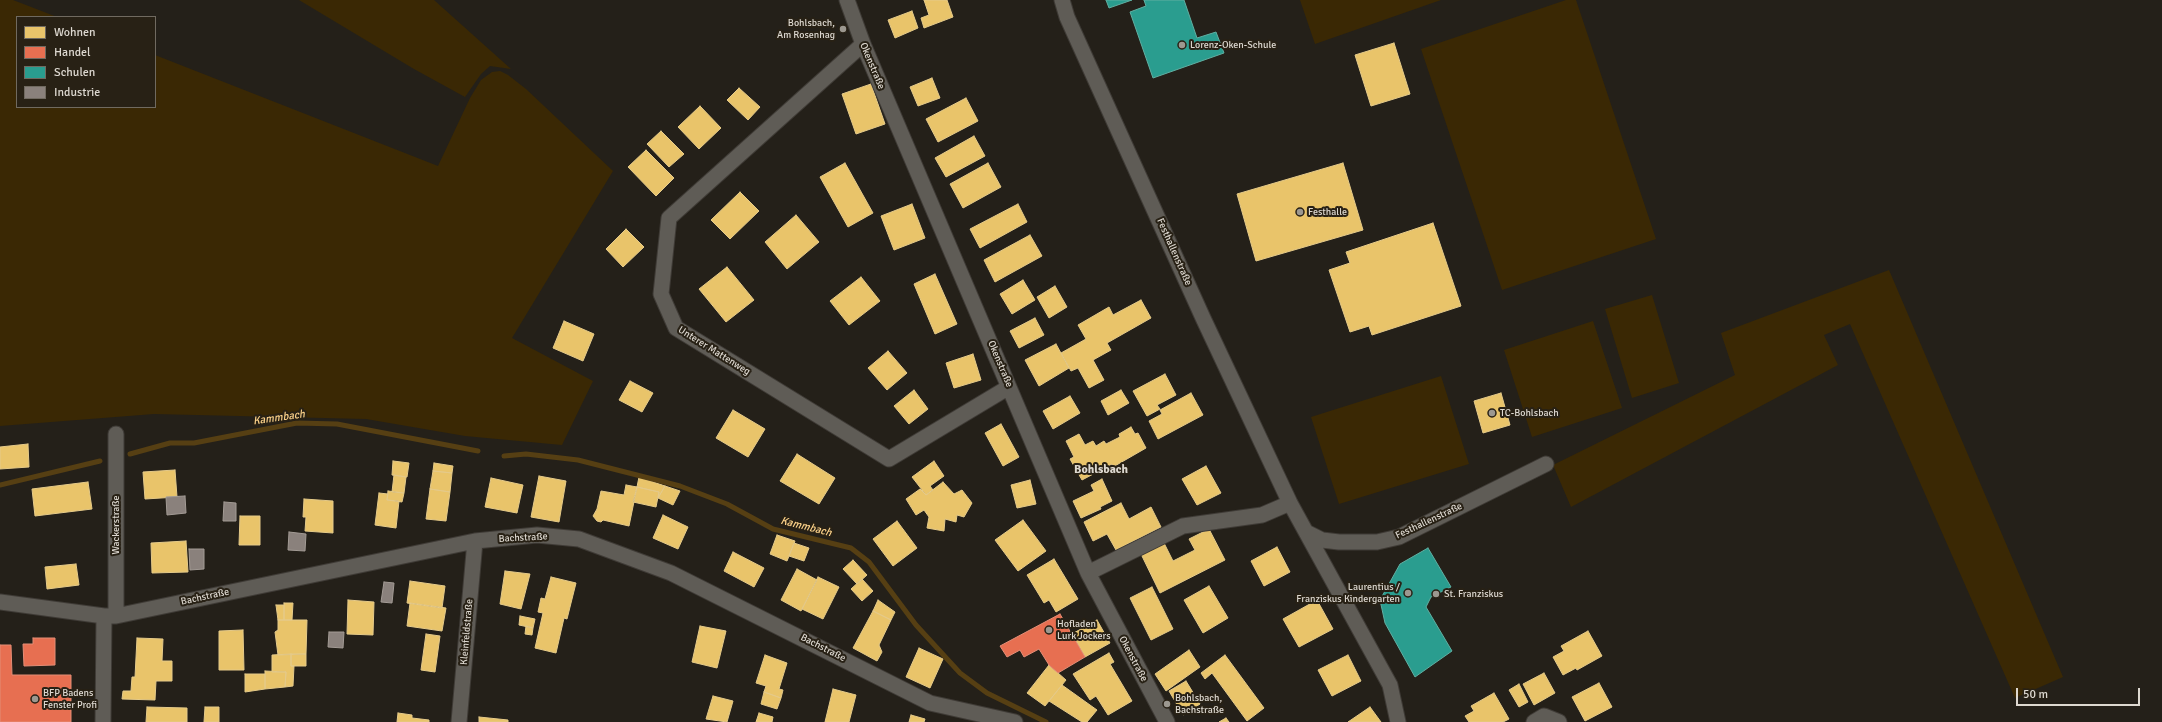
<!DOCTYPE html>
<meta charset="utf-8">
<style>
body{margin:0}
#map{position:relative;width:2162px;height:722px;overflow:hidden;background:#242019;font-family:Signika,sans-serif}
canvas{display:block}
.legend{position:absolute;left:16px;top:16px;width:140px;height:92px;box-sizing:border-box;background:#282115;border:1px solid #706a60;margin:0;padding:5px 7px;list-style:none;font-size:12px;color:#ddd8d0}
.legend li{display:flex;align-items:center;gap:8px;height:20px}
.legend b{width:20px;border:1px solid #706a60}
.scale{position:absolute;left:2016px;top:688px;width:124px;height:18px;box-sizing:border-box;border:2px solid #ddd8d0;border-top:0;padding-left:5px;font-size:12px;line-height:14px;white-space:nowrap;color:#ddd8d0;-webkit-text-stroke:3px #282115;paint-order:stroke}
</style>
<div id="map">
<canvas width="2162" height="722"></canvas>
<ul class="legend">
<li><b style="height:11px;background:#e9c46a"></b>Wohnen</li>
<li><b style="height:11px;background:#e76f51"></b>Handel</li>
<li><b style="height:11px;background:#2a9d8f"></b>Schulen</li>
<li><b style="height:11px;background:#8a817c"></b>Industrie</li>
</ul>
<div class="scale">50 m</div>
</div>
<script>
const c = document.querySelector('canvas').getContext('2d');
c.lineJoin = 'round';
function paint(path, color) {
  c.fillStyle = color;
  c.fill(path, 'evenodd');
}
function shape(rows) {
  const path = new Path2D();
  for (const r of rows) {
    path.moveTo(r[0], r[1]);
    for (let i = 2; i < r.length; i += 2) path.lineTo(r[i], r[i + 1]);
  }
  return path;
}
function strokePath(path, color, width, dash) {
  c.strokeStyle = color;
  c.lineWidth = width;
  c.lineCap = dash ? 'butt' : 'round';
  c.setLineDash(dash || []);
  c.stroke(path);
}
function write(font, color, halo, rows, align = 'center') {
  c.font = font + ' Signika,sans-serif';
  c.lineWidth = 4;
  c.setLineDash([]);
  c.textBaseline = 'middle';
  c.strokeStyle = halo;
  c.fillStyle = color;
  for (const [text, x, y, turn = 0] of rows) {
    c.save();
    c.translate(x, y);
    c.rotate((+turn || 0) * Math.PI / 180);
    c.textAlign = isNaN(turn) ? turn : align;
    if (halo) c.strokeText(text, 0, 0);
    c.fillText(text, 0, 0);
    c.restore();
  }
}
paint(shape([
 [0,0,13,0,57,17,17,17,17,107,155,107,155,55,438,166,470,98,481,80,492,72,500,71,508,75,526,89,613,171,512,338,593,381,562,445,465,436,366,419,154,414,0,426],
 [299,0,434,0,511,69,490,66,481,74,465,97,414,69],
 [1300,0,1441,0,1315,44],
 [1566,0,1576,0,1656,239,1502,290,1421,49],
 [1889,270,2063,677,2015,698,1850,324,1824,335,1838,365,1571,507,1553,465,1735,375,1721,333],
 [1652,295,1679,383,1632,398,1605,309],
 [1593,321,1622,408,1532,437,1504,350],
 [1441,376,1469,464,1339,504,1311,417]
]), '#3a2804');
const homes = shape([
 [924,0,947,0,953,17,924,28,921,18,929,15,924,0],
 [912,11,918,28,895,38,888,20,912,11],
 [1394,43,1410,94,1371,106,1355,55,1394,43],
 [932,78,940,98,918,106,910,87,932,78],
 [871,84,885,124,856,134,842,94,871,84],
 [739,88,760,107,748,120,727,100,739,88],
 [966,98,978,121,938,142,926,119,966,98],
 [700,106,721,128,699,149,678,127,700,106],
 [661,131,684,154,669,167,647,144,661,131],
 [974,136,985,156,946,177,935,158,974,136],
 [646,150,674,178,656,196,628,167,646,150],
 [845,163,873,213,848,227,820,177,845,163],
 [988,163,1001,187,963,208,950,184,988,163],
 [1343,163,1363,230,1256,261,1237,194,1343,163],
 [740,192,759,211,730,239,711,220,740,192],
 [912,204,925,238,894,250,881,216,912,204],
 [1018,204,1027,222,980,248,970,229,1018,204],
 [796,215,819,242,787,269,765,242,796,215],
 [1433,223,1461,306,1372,335,1369,326,1350,332,1329,270,1350,263,1346,252,1433,223],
 [626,229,644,247,623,267,606,249,626,229],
 [1030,235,1042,256,995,282,984,260,1030,235],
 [727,267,754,300,726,322,699,289,727,267],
 [935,274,957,324,935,334,914,284,935,274],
 [861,277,880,301,849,325,830,301,861,277],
 [1023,280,1035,300,1012,314,1000,294,1023,280],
 [1055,286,1067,307,1049,318,1037,297,1055,286],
 [1141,300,1151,318,1107,343,1111,350,1093,360,1104,380,1089,388,1078,368,1071,371,1061,353,1086,339,1078,325,1109,307,1113,315,1141,300],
 [1035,318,1044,335,1019,348,1010,331,1035,318],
 [564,321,594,334,583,361,553,348,564,321],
 [1056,344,1069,368,1039,386,1025,360,1056,344],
 [888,351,907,373,887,390,868,368,888,351],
 [973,354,981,380,954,388,946,363,973,354],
 [1165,374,1176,395,1157,405,1160,409,1147,416,1133,391,1165,374],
 [630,381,653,393,642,412,619,400,630,381],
 [914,390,928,409,909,424,894,406,914,390],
 [1121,390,1129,403,1108,415,1101,401,1121,390],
 [1191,393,1203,415,1158,439,1149,421,1162,414,1160,410,1191,393],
 [1501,393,1510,425,1483,433,1474,401,1501,393],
 [1070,396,1080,413,1053,429,1043,411,1070,396],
 [733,410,765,429,748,457,716,438,733,410],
 [1001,424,1019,457,1003,466,985,433,1001,424],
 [1131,427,1135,434,1138,433,1146,448,1113,467,1112,464,1082,480,1070,459,1074,457,1066,441,1079,434,1085,445,1093,441,1096,446,1104,441,1106,444,1120,437,1119,434,1131,427],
 [28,444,29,467,0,469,0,447,28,444],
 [797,454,835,478,819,504,780,481,797,454],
 [393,461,409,463,407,477,392,475,393,461],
 [934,461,944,476,930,486,933,490,926,495,912,477,934,461],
 [434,463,453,466,452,473,433,471,434,463],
 [1206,466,1221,493,1197,505,1182,479,1206,466],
 [175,470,177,497,145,499,143,472,175,470],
 [433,471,452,473,450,492,430,489,433,471],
 [394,475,406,477,404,493,392,492,394,475],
 [539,476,566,481,559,522,531,517,539,476],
 [639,477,665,486,658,498,659,492,637,487,639,477],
 [491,478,523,485,517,513,485,507,491,478],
 [1102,479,1112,501,1100,507,1101,509,1081,518,1073,501,1094,491,1091,485,1102,479],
 [1030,480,1036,504,1017,508,1011,485,1030,480],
 [88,482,92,509,35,516,32,489,88,482],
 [943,482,954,494,962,490,972,503,964,517,957,515,956,522,945,519,944,531,927,528,929,517,924,510,916,515,906,499,920,489,926,495,943,482],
 [626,485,637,487,629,526,603,520,601,522,597,521,593,516,597,509,601,491,624,495,626,485],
 [665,486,680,491,673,505,658,498,665,486],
 [637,487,659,492,656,507,633,502,637,487],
 [430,489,450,492,446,521,426,519,430,489],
 [388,491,404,493,402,502,387,500,388,491],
 [379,493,388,494,387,500,399,501,396,528,375,525,379,493],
 [304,499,333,501,333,533,305,531,306,517,303,517,304,499],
 [1121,503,1129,519,1151,507,1161,527,1116,550,1107,534,1093,541,1084,522,1121,503],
 [663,515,688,527,678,549,653,538,663,515],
 [240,516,260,516,260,545,239,545,240,516],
 [1023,520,1046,551,1018,571,995,540,1023,520],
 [897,521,917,548,893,566,873,539,897,521],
 [1209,529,1225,560,1160,593,1141,554,1164,543,1173,561,1195,550,1189,539,1209,529],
 [777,535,795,541,787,561,770,554,777,535],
 [186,541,188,572,152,573,151,543,186,541],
 [794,543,809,548,804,561,789,556,794,543],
 [1277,547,1290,572,1264,586,1251,561,1277,547],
 [733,552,764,568,754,587,724,571,733,552],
 [1054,559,1078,599,1056,612,1049,600,1044,603,1027,575,1054,559],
 [853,560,867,575,857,584,843,569,853,560],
 [76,564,79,585,47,589,45,567,76,564],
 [797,569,817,580,801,611,781,600,797,569],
 [505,571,530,574,521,609,500,604,505,571],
 [551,577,576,583,567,619,564,618,556,653,535,648,543,613,538,612,541,598,545,599,551,577],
 [818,577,839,587,823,619,802,609,818,577],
 [862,579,873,591,862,601,851,589,862,579],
 [410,581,445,586,442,608,407,603,410,581],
 [1209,586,1228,618,1203,633,1184,600,1209,586],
 [1152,587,1173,629,1151,640,1130,598,1152,587],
 [348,600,374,602,373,635,347,634,348,600],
 [878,600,895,612,891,620,873,611,878,600],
 [1317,600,1333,629,1299,647,1283,619,1317,600],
 [284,603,293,603,292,620,284,620,284,603],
 [410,603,446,608,442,631,407,626,410,603],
 [276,605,284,605,284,620,278,620,276,605],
 [873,611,891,620,879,645,882,652,877,661,853,648,873,611],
 [520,616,535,619,533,628,519,625,520,616],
 [278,620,307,620,306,654,278,655,275,632,278,630,278,620],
 [1097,620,1110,643,1085,657,1072,634,1097,620],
 [526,626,533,628,532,635,525,634,526,626],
 [700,626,726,631,717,668,692,662,700,626],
 [243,630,244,670,219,670,219,631,243,630],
 [1588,631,1602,656,1577,670,1576,668,1563,675,1553,657,1564,651,1561,646,1588,631],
 [426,634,440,636,435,672,421,670,426,634],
 [137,638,163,639,162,661,172,661,172,681,156,681,155,700,122,699,123,691,131,691,132,677,135,677,137,638],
 [919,648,943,659,930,688,906,677,919,648],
 [1189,650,1200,667,1166,691,1155,674,1189,650],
 [1109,653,1114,662,1110,664,1132,701,1108,715,1096,696,1090,700,1073,674,1109,653],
 [291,654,291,666,294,666,293,686,285,687,286,672,272,672,272,655,291,654],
 [291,654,306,654,306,666,291,666,291,654],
 [765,655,787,663,779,689,783,690,781,698,764,692,766,686,756,683,765,655],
 [1225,655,1264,708,1247,721,1212,673,1205,679,1201,673,1225,655],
 [1348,655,1361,681,1332,696,1318,670,1348,655],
 [1049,665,1066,680,1045,706,1027,693,1049,665],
 [265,671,286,672,285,687,265,689,265,671],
 [1544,673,1555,693,1534,705,1523,684,1544,673],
 [245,674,265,674,265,689,245,692,245,674],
 [1186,681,1200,704,1183,715,1169,691,1186,681],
 [1599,683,1612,707,1585,721,1572,697,1599,683],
 [1519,684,1528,702,1519,707,1509,690,1519,684],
 [1062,685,1097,710,1087,722,1082,722,1049,701,1062,685],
 [833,689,856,695,849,722,825,722,833,689],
 [764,692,781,698,777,709,761,704,764,692],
 [1494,693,1509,719,1503,722,1469,722,1465,716,1474,711,1471,706,1494,693],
 [713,696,733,701,727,722,706,719,713,696],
 [147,707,187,708,187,722,146,722,147,707],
 [205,707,219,707,219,722,204,722,205,707],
 [1370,707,1381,722,1348,722,1370,707],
 [398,713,412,715,412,718,429,720,429,722,397,722,398,713],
 [759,713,773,717,772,722,756,722,759,713],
 [911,715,925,719,924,722,909,722,911,715],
 [479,717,508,720,508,722,479,722,479,717],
 [1226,718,1229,722,1219,722,1226,718]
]);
paint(homes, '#e9c46a');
strokePath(homes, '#e5ca89', 1);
const shops = shape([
 [1060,614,1085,657,1058,673,1049,665,1039,649,1024,657,1020,650,1007,657,1000,646,1060,614],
 [33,638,55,638,55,665,24,666,23,644,33,644,33,638],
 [0,645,11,645,12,675,71,675,71,722,0,722,0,645]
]);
paint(shops, '#e76f51');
strokePath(shops, '#e48e77', 1);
const schools = shape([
 [1106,0,1132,0,1109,8,1106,0],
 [1144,0,1184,0,1197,38,1216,32,1224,53,1153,78,1130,12,1146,6,1144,0],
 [1428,548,1451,587,1431,597,1426,607,1452,651,1415,677,1385,623,1380,600,1400,564,1428,548]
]);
paint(schools, '#2a9d8f');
strokePath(schools, '#60afa2', 1);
const industry = shape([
 [185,496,186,513,167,515,166,497,185,496],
 [224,502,236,503,236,521,223,521,224,502],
 [289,532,306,534,305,551,288,550,289,532],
 [189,549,204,549,204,569,190,570,189,549],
 [384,582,394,583,392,603,381,602,384,582],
 [329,632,344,632,343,648,328,647,329,632]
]);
paint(industry, '#8a817c');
strokePath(industry, '#a39b95', 1);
strokePath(shape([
 [130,454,170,443,194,443,297,423,337,424,478,451],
 [504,456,526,454,578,460,680,486,727,504,773,529,851,548,869,562,916,625,960,673,987,693,1046,722],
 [0,485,100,461]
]), '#563f13', 5);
const street = shape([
 [847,0,863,44,1088,573,1167,722],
 [1062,0,1067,17,1203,318,1290,503,1390,685,1398,722],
 [863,44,669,218,661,294,676,328,889,459,1009,387],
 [1306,532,1322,540,1339,542,1377,542,1399,537,1546,464],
 [1088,573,1183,526,1262,515,1290,503],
 [0,602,104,616,116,616,475,541,537,535,579,539,671,573,930,703,1015,722],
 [116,616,116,434],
 [103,722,104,616],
 [459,722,475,541],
 [1534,722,1544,716,1559,722]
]);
strokePath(street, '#3f3b36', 17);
strokePath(street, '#5f5c56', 15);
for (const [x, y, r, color] of [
 [843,29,4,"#9c9890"],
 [1182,45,4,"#9c9890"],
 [1300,212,4,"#9c9890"],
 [1492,413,4,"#9c9890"],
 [1408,593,4,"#9c9890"],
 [1436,594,4,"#9c9890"],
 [1049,630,4,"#9c9890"],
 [35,699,4,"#9c9890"],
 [1167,704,4,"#9c9890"]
]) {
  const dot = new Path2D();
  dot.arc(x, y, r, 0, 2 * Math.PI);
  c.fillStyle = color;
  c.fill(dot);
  strokePath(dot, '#282115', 1.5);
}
write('10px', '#ddd8d0', '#282115', [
 ["Bohlsbach,",835,23,"right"],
 ["Am Rosenhag",835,35,"right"],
 ["Lorenz-Oken-Schule",1190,45],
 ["Festhalle",1308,212],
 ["TC-Bohlsbach",1500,413],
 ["Laurentius /",1400,587,"right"],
 ["Franziskus Kindergarten",1400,599,"right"],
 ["St. Franziskus",1444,594],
 ["Hofladen",1057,624],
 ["Lurk Jockers",1057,636],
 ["BFP Badens",43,693],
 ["Fenster Profi",43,705],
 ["Bohlsbach,",1175,698],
 ["Bachstraße",1175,710]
], 'left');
write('10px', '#ddd8d0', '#282115', [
 ["Okenstraße",872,66,67],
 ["Festhallenstraße",1174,252,66],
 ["Unterer Mattenweg",714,351,32],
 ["Okenstraße",1000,364,67],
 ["Festhallenstraße",1429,521,-25],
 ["Wackerstraße",116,525,-90],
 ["Bachstraße",523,538,-3],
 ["Bachstraße",205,597,-12],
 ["Kleinfeldstraße",467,632,-85],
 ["Bachstraße",823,648,27],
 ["Okenstraße",1133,659,62]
]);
write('italic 11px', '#fcd28a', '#282115', [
 ["Kammbach",279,418,-8],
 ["Kammbach",806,527,14]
]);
write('bold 12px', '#ddd8d0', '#282115', [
 ["Bohlsbach",1101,470]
]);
</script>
